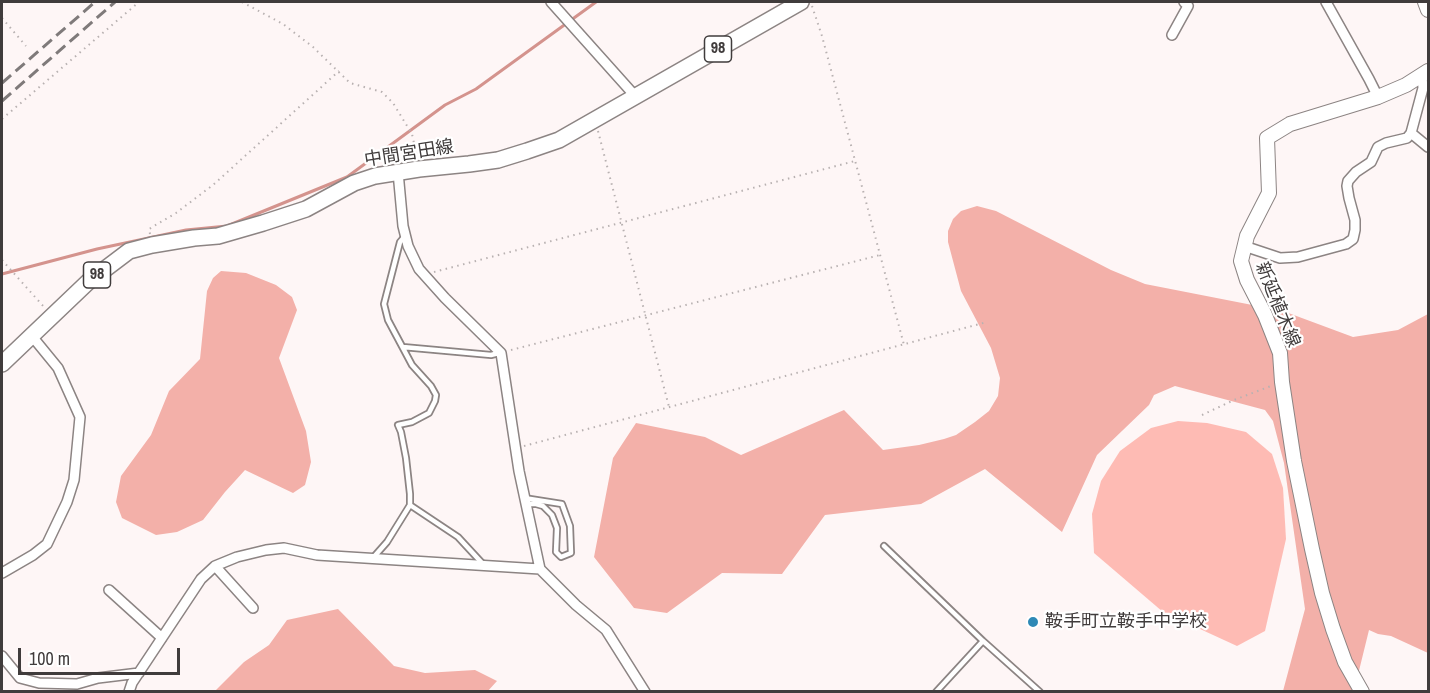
<!DOCTYPE html>
<meta charset="utf-8">
<style>
body{margin:0}
#map{position:relative;width:1430px;height:693px;overflow:hidden;background:#fef6f6;font-family:"Archivo Narrow",sans-serif}
canvas{display:block}
.frame{position:absolute;inset:0;border:3px solid #403c3c;pointer-events:none}
.scale{position:absolute;left:18px;top:648px;width:162px;height:27px;box-sizing:border-box;border:3px solid #403c3c;border-top:0;padding-left:8px;font-size:18px;line-height:21px;white-space:nowrap;color:#403c3c;-webkit-text-stroke:4px #fff;paint-order:stroke}
</style>
<div id="map">
<canvas width="1430" height="693"></canvas>
<div class="frame"></div>
<div class="scale">100 m</div>
</div>
<script>
const c = document.querySelector('canvas').getContext('2d');
c.lineJoin = 'round';
function paint(path, color) {
  c.fillStyle = color;
  c.fill(path, 'evenodd');
}
function shape(rows) {
  const path = new Path2D();
  for (const r of rows) {
    path.moveTo(r[0], r[1]);
    for (let i = 2; i < r.length; i += 2) path.lineTo(r[i], r[i + 1]);
  }
  return path;
}
function strokePath(path, color, width, dash) {
  c.strokeStyle = color;
  c.lineWidth = width;
  c.lineCap = dash ? 'butt' : 'round';
  c.setLineDash(dash || []);
  c.stroke(path);
}
function write(font, color, halo, rows, align = 'center') {
  c.font = font + ' "Archivo Narrow","Noto Sans JP",sans-serif';
  c.lineWidth = 4.5;
  c.setLineDash([]);
  c.textBaseline = 'middle';
  c.strokeStyle = halo;
  c.fillStyle = color;
  for (const [text, x, y, turn = 0] of rows) {
    c.save();
    c.translate(x, y);
    c.rotate((+turn || 0) * Math.PI / 180);
    c.textAlign = isNaN(turn) ? turn : align;
    if (halo) c.strokeText(text, 0, 0);
    c.fillText(text, 0, 0);
    c.restore();
  }
}
paint(shape([
 [1178,421,1207,423,1246,432,1272,454,1283,488,1286,539,1265,631,1237,646,1163,612,1094,553,1092,514,1101,481,1120,451,1151,428]
]), '#febbb4');
paint(shape([
 [977,206,996,211,1111,270,1145,284,1283,311,1353,337,1398,330,1428,314,1428,653,1391,636,1378,634,1369,630,1354,691,1283,691,1305,609,1284,463,1273,421,1265,410,1175,386,1154,395,1149,405,1097,455,1062,532,985,469,921,504,825,515,782,574,722,573,667,613,634,608,594,557,613,458,636,423,705,437,741,455,844,410,883,450,919,445,944,439,956,435,975,422,989,411,998,396,1000,378,991,348,961,291,948,242,948,231,953,219,961,211],
 [221,271,246,273,276,285,292,297,297,310,279,358,306,431,311,462,305,485,293,493,245,470,225,492,203,520,177,532,156,535,122,518,116,502,121,476,151,435,169,391,200,359,207,291,213,278],
 [338,609,394,666,425,673,475,670,497,681,487,692,215,691,244,662,269,645,287,620]
]), '#f3b0a9');
strokePath(shape([
 [2,274,97,249,186,230,227,226,347,177,445,105,476,89,596,2]
]), '#d4938d', 3);
const lane = shape([
 [403,347,491,355,499,353],
 [524,498,562,504,570,526,571,553,561,557,556,552,557,528,552,515,543,506,536,504,527,504],
 [410,505,458,537,482,563],
 [884,546,983,641,1040,692],
 [372,559,387,542,410,505,410,494,406,458,401,432,398,425,412,422,429,413,435,401,436,395,431,386,412,365,388,320,384,304,400,242,406,235],
 [936,692,983,641]
]);
const street = shape([
 [551,2,636,97],
 [1326,2,1369,79,1378,97],
 [1172,35,1188,6,1184,2],
 [1411,133,1428,147],
 [398,172,403,226,408,246,419,269,445,298,501,353,519,471,540,569,576,605,606,630,645,692],
 [1244,246,1280,258,1298,257,1346,244,1353,239,1355,230,1355,220,1349,198,1347,186,1348,181,1356,172,1371,162,1378,147,1386,143,1407,138,1411,133,1423,88,1422,76],
 [215,566,253,608],
 [2,573,33,555,47,544,67,502,74,480,80,417,58,368,31,335],
 [109,590,162,638],
 [2,656,20,678,39,683,77,684,98,678,139,673],
 [129,692,132,683,201,579,215,566,237,557,266,550,284,548,317,555,540,569]
]);
const secondary = shape([
 [1425,2,1428,10],
 [1362,692,1345,662,1333,629,1322,593,1312,549,1294,461,1282,382,1280,353,1265,315,1247,280,1241,261,1247,236,1269,193,1267,138,1290,124,1378,97,1406,85,1428,71]
]);
const primary = shape([
 [2,364,88,282,129,251,152,245,194,238,218,236,263,223,306,209,354,183,375,176,419,169,469,164,498,160,527,151,559,140,801,2]
]);
strokePath(lane, '#8c8483', 8);
strokePath(street, '#8c8483', 12);
strokePath(secondary, '#8c8483', 16);
strokePath(primary, '#8c8483', 18);
strokePath(shape([
 [242,2,283,24,313,47,350,83,382,92,393,103,412,134,417,157],
 [812,6,822,36,904,345],
 [2,18,26,46],
 [2,119,139,2],
 [598,131,669,407],
 [150,234,149,229,176,213,213,185,339,71],
 [2,260,44,307],
 [434,272,855,161],
 [511,350,880,255],
 [1202,415,1234,400,1271,386],
 [524,446,987,322]
]), '#b8b1b1', 2, [1.5, 4.5]);
strokePath(lane, '#fff', 4.5);
strokePath(street, '#fff', 9);
strokePath(secondary, '#fff', 14);
strokePath(primary, '#fff', 15);
strokePath(shape([
 [2,83,95,2],
 [2,101,115,2]
]), '#7f7a7a', 3, [12, 6]);
for (const [x, y, r, color] of [
 [1033,622,6,"#2e89b6"]
]) {
  const dot = new Path2D();
  dot.arc(x, y, r, 0, 2 * Math.PI);
  c.fillStyle = color;
  c.fill(dot);
  strokePath(dot, '#fff', 2);
}
for (const [x, y, w] of [
 [718,49,27],
 [97,275,27]
]) {
  const box = new Path2D();
  box.roundRect(x - w / 2, y - 13, w, 26, 4.5);
  c.fillStyle = '#fff';
  c.fill(box);
  strokePath(box, '#403c3c', 1.5);
}
write('bold 16px', '#403c3c', null, [
 ["98",718,49],
 ["98",97,275]
]);
write('18px', '#403c3c', '#fff', [
 ["中間宮田線",409,154,-9],
 ["新延植木線",1277,305,68]
]);
write('18px', '#403c3c', '#fff', [
 ["鞍手町立鞍手中学校",1045,622]
], 'left');
</script>
